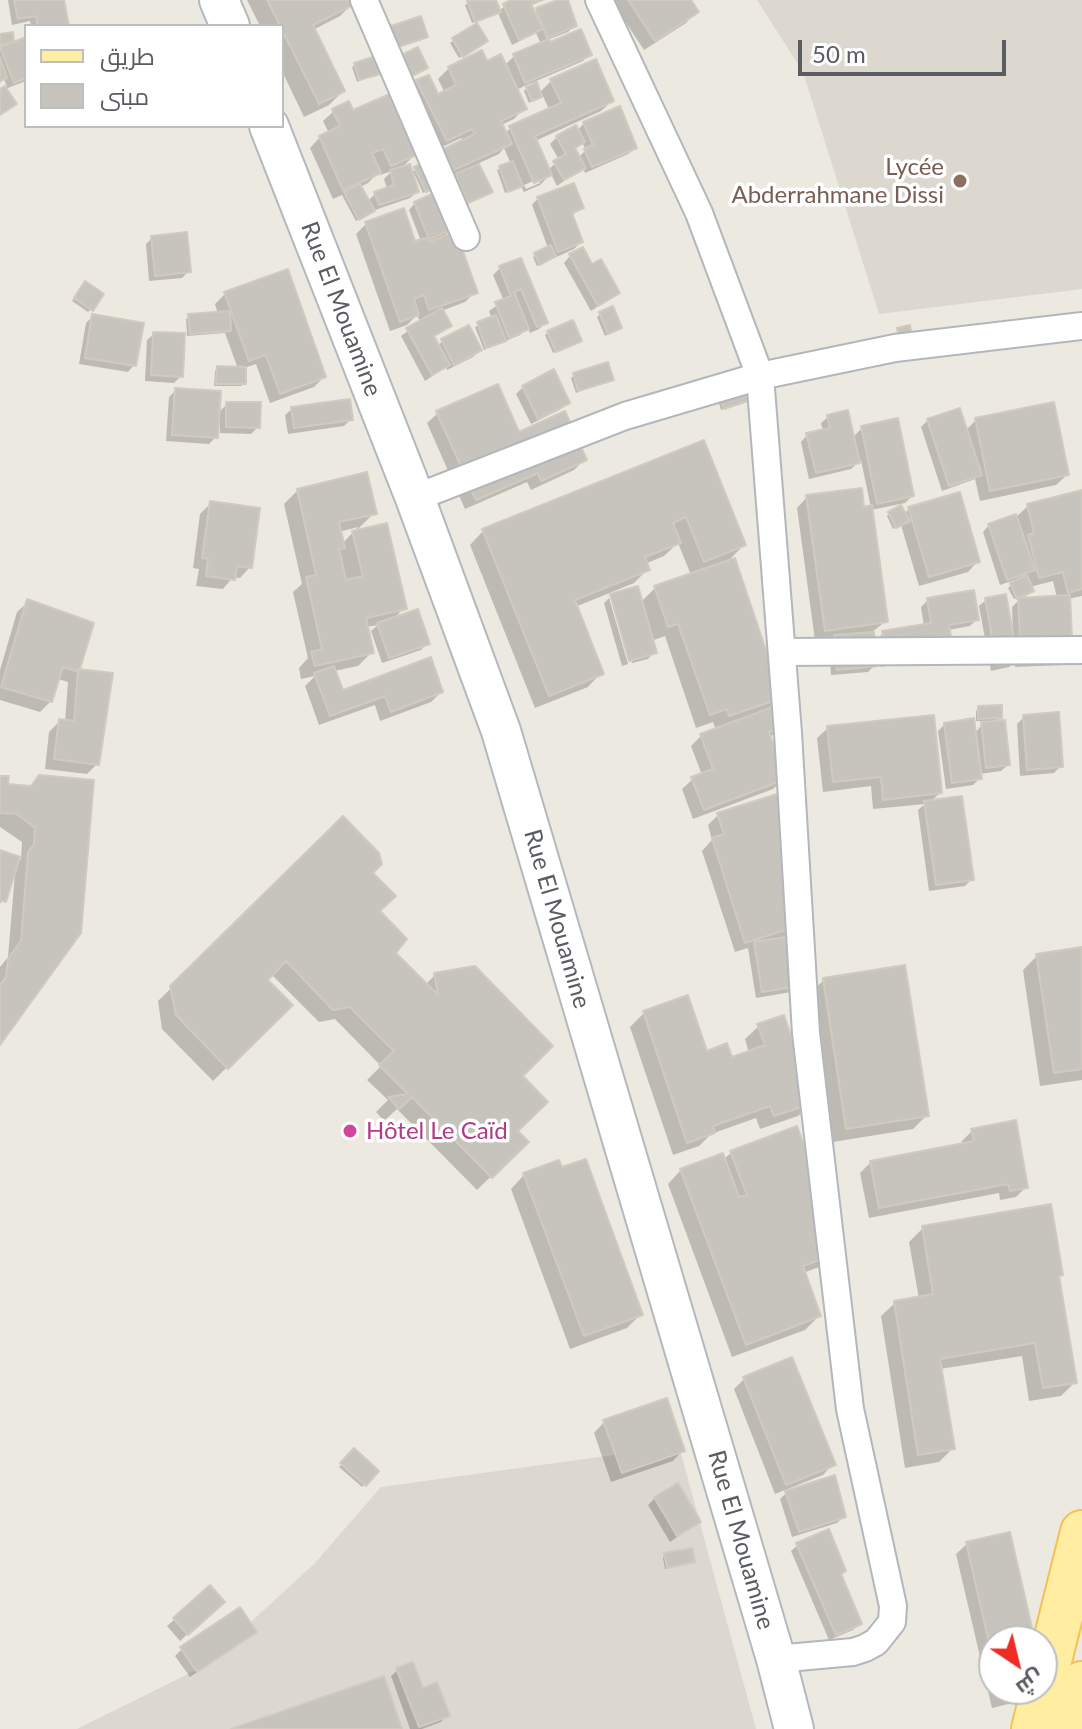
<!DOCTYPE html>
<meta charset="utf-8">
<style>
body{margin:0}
#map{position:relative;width:1082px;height:1729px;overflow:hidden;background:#ece9e0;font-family:Lato,Cairo,sans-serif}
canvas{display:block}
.legend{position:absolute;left:24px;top:24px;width:260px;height:104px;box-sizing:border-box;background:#fff;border:2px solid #bdbec0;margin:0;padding:10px 14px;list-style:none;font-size:24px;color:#595d62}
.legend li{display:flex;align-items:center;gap:16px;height:40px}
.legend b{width:40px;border:2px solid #bdbec0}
.north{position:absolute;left:978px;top:1625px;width:80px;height:80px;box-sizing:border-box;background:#fff;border:2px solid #bdbec0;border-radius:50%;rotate:145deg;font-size:22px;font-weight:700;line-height:32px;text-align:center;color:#595d62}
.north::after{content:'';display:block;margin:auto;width:28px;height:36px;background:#ee2c24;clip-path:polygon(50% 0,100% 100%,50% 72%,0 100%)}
.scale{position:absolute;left:798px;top:40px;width:208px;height:36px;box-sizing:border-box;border:4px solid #595d62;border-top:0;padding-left:10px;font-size:24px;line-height:28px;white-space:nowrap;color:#595d62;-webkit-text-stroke:6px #fff;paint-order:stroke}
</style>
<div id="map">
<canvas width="1082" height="1729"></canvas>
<ul class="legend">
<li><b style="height:10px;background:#ffeda2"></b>طريق</li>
<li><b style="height:22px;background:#c7c4bd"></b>مبنى</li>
</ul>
<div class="north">ش</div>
<div class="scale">50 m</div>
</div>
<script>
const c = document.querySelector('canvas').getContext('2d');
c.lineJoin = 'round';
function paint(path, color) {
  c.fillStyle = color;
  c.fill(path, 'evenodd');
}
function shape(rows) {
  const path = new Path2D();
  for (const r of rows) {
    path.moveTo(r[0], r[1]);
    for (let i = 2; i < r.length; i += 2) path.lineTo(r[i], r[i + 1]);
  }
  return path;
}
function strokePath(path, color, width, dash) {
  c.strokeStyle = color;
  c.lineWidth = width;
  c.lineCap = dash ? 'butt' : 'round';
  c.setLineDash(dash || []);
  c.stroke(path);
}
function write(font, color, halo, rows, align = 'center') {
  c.font = font + ' Lato,sans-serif';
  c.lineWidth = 7;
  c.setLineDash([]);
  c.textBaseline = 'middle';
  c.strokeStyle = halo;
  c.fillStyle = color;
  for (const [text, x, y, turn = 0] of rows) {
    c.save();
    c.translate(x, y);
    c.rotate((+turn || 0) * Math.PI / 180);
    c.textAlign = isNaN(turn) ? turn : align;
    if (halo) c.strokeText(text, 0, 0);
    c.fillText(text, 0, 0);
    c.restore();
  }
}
paint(shape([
 [757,0,1082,0,1082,289,879,314,803,72],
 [679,1446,756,1729,77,1729,202,1667,315,1563,381,1487]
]), '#ddd8cf');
paint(shape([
 [8,0,62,0,67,26,31,26,30,21,12,25],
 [247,0,353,0,354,2,340,16,313,30,343,91,329,105,304,117,282,71,282,26,260,26],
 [474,0,494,0,498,11,516,0,544,0,530,6,533,14,537,10,566,0,575,25,568,32,547,40,549,45,589,54,583,61,534,82,539,93,551,81,612,101,601,111,535,141,548,170,559,160,550,144,557,137,577,131,584,123,635,148,628,154,585,173,583,168,557,186,551,174,540,185,524,192,521,186,505,193,497,170,511,164,504,148,499,154,477,164,490,192,487,195,465,205,454,179,461,171,433,184,432,189,423,193,414,173,411,174,417,192,410,198,372,211,356,221,342,195,333,199,310,148,320,137,329,133,323,121,334,111,352,113,417,153,401,168,410,173,463,142,461,138,436,150,407,92,418,82,437,97,445,93,438,79,449,68,486,63,504,66,514,56,541,44,536,33,512,45,498,13,472,23,465,5],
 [533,82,524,91,529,103,542,94,550,111,510,128,505,134,501,125,514,119,524,108,516,90],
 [582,142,586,150,578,158,574,150],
 [392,171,384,179,387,189,376,193,367,202,360,187,368,183,379,172,380,175],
 [540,178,540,183,526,189,524,185],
 [611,0,688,0,696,12,686,23,644,50],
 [477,26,483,44,459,58,450,43],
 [11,34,12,44,26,39,26,81,5,89,0,114,0,92,7,87,4,79,0,83,0,50,5,45,0,46,0,36],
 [355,65,382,72,357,82,352,67],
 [538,198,582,208,571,216,581,242,574,249,537,266,533,257,548,248,532,205],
 [415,203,452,229,440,240,475,292,465,302,441,311,449,326,432,338,437,346,443,341,480,350,473,357,447,370,446,367,425,381,401,336,420,322,417,315,407,325,390,331,356,234,366,224,414,244,421,241,409,210],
 [152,238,188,272,182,278,149,281,146,244],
 [570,256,591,266,618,293,591,311,564,263],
 [520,260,546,323,539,329,530,333,528,327,520,335,484,350,475,327,492,319,489,311,504,301,493,275,500,268],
 [82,286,91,309,88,312,72,301],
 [225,294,324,377,314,387,270,403,256,364,244,368,244,384,241,386,214,386,215,371,217,368,238,369,225,333,187,336,186,319,189,316,218,314,215,304],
 [600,314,620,328,605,336,597,317],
 [93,316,134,365,128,372,79,364,86,323],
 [548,332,577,343,553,353,545,335],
 [154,334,181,376,174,383,145,381,147,340],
 [574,375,611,379,576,393,571,378],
 [523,387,567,402,561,409,531,424,516,394],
 [176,390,217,414,227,404,258,427,251,434,220,433,220,420,217,419,216,437,209,444,166,441,169,397],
 [715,390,746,401,721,410],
 [292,409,351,419,344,426,288,434,285,415],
 [438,413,518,435,585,459,574,470,531,490,527,482,465,509,427,423],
 [828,417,852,438,862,428,912,496,905,503,871,510,886,621,872,632,875,665,868,672,831,675,829,644,835,637,815,640,797,508,807,497,863,509,871,508,861,460,851,469,809,479,801,442,807,435,823,431,821,423],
 [928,420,965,431,976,420,1067,475,1056,485,980,501,975,479,942,491,921,427],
 [703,442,744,545,726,563,780,697,765,712,782,726,769,738,784,779,773,789,693,819,682,789,693,779,702,775,691,746,701,736,716,730,713,722,696,728,665,636,651,641,654,652,648,659,632,663,613,597,609,597,611,596,640,603,655,588,691,575,678,543,664,556,645,564,647,570,634,583,575,607,601,673,588,687,535,708,470,545,483,531],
 [298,490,374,513,355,532,404,608,393,619,427,643,421,650,382,663,371,631,378,625,366,627,372,652,358,666,334,671,342,692,441,692,431,702,380,721,375,705,319,725,305,686,315,676,301,679,299,668,308,658,293,592,302,584,284,504],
 [358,527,342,544,339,532],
 [1082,492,1082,596,1068,599,1071,658,1064,665,1015,667,1015,662,1009,667,991,671,979,606,986,600,1011,633,1013,633,1012,607,1019,600,1057,598,1053,581,1030,587,1032,591,1029,593,1014,599,1008,588,1017,579,1000,585,983,532,989,525,1015,518,1028,506],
 [211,503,250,567,240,578,233,577,223,589,196,586,199,569,193,568,200,514],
 [909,509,978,561,968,572,919,586,901,525,893,529,887,516,889,513,904,514],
 [609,598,628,664,622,666,604,603],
 [928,600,977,619,970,626,948,630,944,655,881,667,877,640,883,633,924,626,921,607],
 [28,602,78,671,97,764,87,774,45,769,49,732,60,721,65,722,68,682,58,679,51,701,40,712,0,700,0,670,17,612],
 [979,708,1000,718,995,722,1008,765,1001,771,979,774,980,778,973,785,946,789,938,731,945,724,976,732,985,721,976,721,976,711],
 [1024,717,1061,766,1054,773,1020,776,1017,724],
 [828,728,940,793,930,802,972,879,965,886,929,891,918,810,925,804,873,809,871,786,823,792,817,738],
 [40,777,92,782,0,1041,0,967,8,957,15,873,0,904,0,853,21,860,22,842,0,827,0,778,6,786,29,788],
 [776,797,797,991,756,998,748,948,735,952,702,851,712,840,708,825,718,815],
 [343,819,370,873,377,912,393,953,425,985,435,975,520,1076,515,1132,526,1142,477,1190,397,1109,384,1121,376,1112,388,1100,367,1080,381,1066,335,1019,319,1022,271,974,265,980,290,1005,213,1081,162,1029,158,1001],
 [1082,950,1082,1080,1040,1086,1023,970,1037,956],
 [824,980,927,1115,913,1129,833,1142,810,993],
 [644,1013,706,1053,730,1059,749,1053,745,1039,759,1026,812,1102,798,1116,760,1129,756,1118,711,1134,699,1146,673,1155,630,1027],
 [972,1131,1026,1187,1016,1197,1000,1200,999,1193,869,1218,860,1173,871,1162,962,1145,962,1141],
 [732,1152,827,1264,803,1273,819,1316,805,1330,732,1357,668,1184,681,1170,723,1160],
 [524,1175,641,1314,627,1328,570,1349,511,1189],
 [923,1228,1061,1274,1058,1278,1075,1382,1061,1396,1029,1401,1022,1356,940,1369,953,1448,939,1462,905,1468,881,1316,895,1303,919,1299,909,1242],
 [744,1379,833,1464,823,1475,775,1494,734,1389],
 [604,1422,683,1450,673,1461,611,1482,594,1433],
 [354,1451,376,1471,362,1487,339,1467],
 [789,1490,844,1516,837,1523,792,1537,780,1499],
 [655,1498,699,1522,670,1542,648,1505],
 [967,1544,1033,1641,994,1641,994,1689,1042,1689,1033,1698,992,1708,956,1554],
 [798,1545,840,1575,860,1623,853,1630,829,1640,791,1551],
 [665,1555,693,1562,665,1569,663,1558],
 [210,1588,216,1608,180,1641,167,1626],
 [254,1632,190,1677,175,1656,182,1649],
 [398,1670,447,1715,441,1722,422,1729,410,1729,391,1676]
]), '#0003');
const building = shape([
 [14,0,64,0,69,26,38,26,36,16,18,19,14,0],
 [267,0,355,0,357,3,313,25,345,91,319,104,267,0],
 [496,0,501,12,475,22,467,1,496,0],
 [511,0,540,0,531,4,543,29,519,40,503,4,511,0],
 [558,0,568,0,577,26,547,38,536,8,558,0],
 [628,0,691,0,699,12,655,41,628,0],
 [421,16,428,37,392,49,385,28,421,16],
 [477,23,488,41,463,57,452,38,477,23],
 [581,29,592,55,525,83,513,54,549,39,550,42,581,29],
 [13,32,14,42,0,45,0,34,13,32],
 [26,37,26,78,14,83,0,47,26,37],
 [418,47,428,68,410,77,400,56,418,47],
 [482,50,487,61,501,54,527,109,501,121,512,144,447,173,437,152,475,134,472,129,447,141,416,80,429,75,438,94,456,85,448,67,482,50],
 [379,55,384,73,359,80,354,63,379,55],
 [0,57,7,78,0,81,0,57],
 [596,59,614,101,535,136,552,175,534,183,509,126,561,103,550,79,596,59],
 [537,82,542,97,532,101,526,87,537,82],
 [5,86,17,104,0,115,0,89,5,86],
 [392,93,419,154,391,166,383,149,372,153,381,173,343,190,319,136,340,126,332,109,349,101,353,110,392,93],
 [620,106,637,148,592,167,584,149,593,145,583,122,620,106],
 [576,125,585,142,575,148,586,168,564,180,553,161,566,154,556,136,576,125],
 [426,161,437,187,426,192,414,167,426,161],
 [513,161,523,186,508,192,499,166,513,161],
 [410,164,419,192,379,205,374,192,394,185,390,170,410,164],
 [479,164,493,192,468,203,455,174,479,164],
 [574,183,584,208,572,213,583,242,558,252,537,197,574,183],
 [360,184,375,211,359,220,344,192,360,184],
 [439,191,454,229,429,239,414,202,439,191],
 [404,208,415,241,426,238,428,242,456,232,478,293,429,310,424,295,414,299,419,315,400,322,365,222,404,208],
 [187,232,191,272,155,276,151,236,187,232],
 [551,245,556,256,540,265,534,253,551,245],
 [583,247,592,264,601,259,620,293,598,306,569,254,583,247],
 [521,258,548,323,537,327,521,289,514,292,529,329,509,338,495,302,511,296,499,266,521,258],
 [288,269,326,377,280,394,266,355,249,361,224,292,288,269],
 [85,281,104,294,93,311,74,298,85,281],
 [613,306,622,328,608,334,599,312,613,306],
 [442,308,452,326,434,336,450,365,432,375,406,328,442,308],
 [230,311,231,331,190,334,188,314,230,311],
 [92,314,144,323,136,366,85,358,92,314],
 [496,315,506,341,486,348,477,322,496,315],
 [573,320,582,341,556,352,547,331,573,320],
 [469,325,482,350,454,365,441,339,469,325],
 [910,325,913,344,901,347,897,328,910,325],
 [153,332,185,333,183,377,151,375,153,332],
 [608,362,614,380,578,391,573,373,608,362],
 [217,366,246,367,246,384,216,384,217,366],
 [554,369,570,403,538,419,522,386,554,369],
 [741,378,748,401,724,409,717,385,741,378],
 [498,384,519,432,565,411,587,460,541,481,538,473,476,500,436,411,498,384],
 [175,388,221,391,218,438,172,435,175,388],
 [350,399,353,420,294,428,291,407,350,399],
 [226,402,261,402,260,428,226,427,226,402],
 [1054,402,1069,475,990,491,975,418,1054,402],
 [960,408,982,475,949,486,927,419,960,408],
 [848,410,860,463,816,473,806,433,830,428,827,415,848,410],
 [898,418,914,496,877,504,861,426,898,418],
 [704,440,746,545,704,562,686,517,673,523,681,543,645,557,650,570,575,600,604,674,549,696,482,529,704,440],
 [367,472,377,514,339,522,345,548,339,549,346,580,363,576,352,531,387,523,407,609,366,618,374,653,315,666,311,652,322,649,306,577,316,575,297,489,367,472],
 [862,488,864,507,872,505,888,622,825,631,806,495,862,488],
 [1082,490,1082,589,1068,593,1063,572,1039,578,1028,535,1034,533,1027,504,1082,490],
 [960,492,980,562,929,577,908,507,960,492],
 [210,501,260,508,252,568,237,566,235,580,206,576,208,559,202,558,210,501],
 [901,505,910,521,896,528,888,512,901,505],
 [1016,514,1035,570,1007,580,988,524,1016,514],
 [735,558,782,698,729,716,727,709,710,715,678,624,668,627,654,586,735,558],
 [1027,575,1034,591,1017,599,1010,583,1027,575],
 [638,586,657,653,629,661,610,594,638,586],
 [974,590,979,620,949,625,953,649,888,661,882,631,931,623,927,598,974,590],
 [1006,594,1018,661,997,665,985,598,1006,594],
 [1070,595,1073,659,1021,661,1018,598,1070,595],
 [27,599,94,623,79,672,63,667,52,702,1,687,27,599],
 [418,609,430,644,389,658,377,623,418,609],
 [874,632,877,666,837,670,834,635,874,632],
 [431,657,443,692,391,712,385,696,330,716,314,673,334,666,343,690,431,657],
 [78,669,113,673,99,765,54,759,59,719,74,721,78,669],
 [1002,705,1002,718,978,719,978,706,1002,705],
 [776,706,785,727,769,732,786,779,704,810,691,777,713,769,700,734,776,706],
 [1059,712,1063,767,1027,770,1023,715,1059,712],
 [934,715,942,793,883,800,881,777,833,782,827,726,934,715],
 [974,718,982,779,952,783,944,723,974,718],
 [1005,720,1010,765,986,768,981,722,1005,720],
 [39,775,94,780,81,933,0,1045,0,985,6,977,8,959,21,941,28,852,34,844,35,828,17,814,0,813,0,776,9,776,8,784,31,786,39,775],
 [777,794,798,857,804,924,745,943,712,838,724,834,717,813,777,794],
 [962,796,974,880,936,885,924,801,962,796],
 [343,816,379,853,382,864,373,873,396,896,380,911,407,939,396,953,438,995,434,973,475,966,553,1046,523,1076,548,1102,518,1131,529,1142,492,1178,412,1097,399,1109,388,1097,408,1094,379,1065,394,1051,350,1007,333,1010,286,961,268,980,293,1005,228,1069,176,1015,170,986,343,816],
 [0,850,20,857,6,902,0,900,0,850],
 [798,935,806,985,762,992,754,942,798,935],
 [1082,947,1082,1069,1054,1073,1036,954,1082,947],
 [905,965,929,1116,846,1129,823,978,905,965],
 [688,995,707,1051,727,1043,732,1057,765,1045,757,1024,784,1015,814,1103,774,1116,770,1106,713,1126,715,1133,687,1143,643,1011,688,995],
 [1016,1120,1028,1188,1010,1191,1008,1184,879,1208,870,1161,974,1141,971,1129,1016,1120],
 [797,1126,844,1251,803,1266,821,1316,746,1345,680,1169,723,1153,739,1197,747,1195,730,1151,797,1126],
 [586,1159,643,1315,584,1336,523,1173,559,1160,562,1167,586,1159],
 [1051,1204,1063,1275,1059,1276,1077,1383,1043,1388,1035,1343,940,1359,955,1449,918,1455,894,1301,933,1294,922,1226,1051,1204],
 [792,1357,836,1465,786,1485,743,1377,792,1357],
 [667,1398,685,1451,622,1473,603,1420,667,1398],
 [354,1448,379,1471,366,1486,340,1463,354,1448],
 [835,1475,846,1517,799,1532,785,1491,835,1475],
 [678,1483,701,1522,677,1536,654,1497,678,1483],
 [829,1529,846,1571,841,1574,862,1624,836,1635,796,1543,829,1529],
 [1010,1532,1035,1641,994,1641,994,1665,966,1542,1010,1532],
 [692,1548,695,1562,667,1568,664,1553,692,1548],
 [210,1585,225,1602,188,1635,173,1618,210,1585],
 [240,1607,257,1632,197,1672,180,1647,240,1607],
 [413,1662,423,1688,437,1682,450,1716,419,1727,396,1668,413,1662],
 [384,1676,402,1729,231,1729,384,1676],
 [1046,1688,1002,1699,1000,1689,1042,1689,1046,1688]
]);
paint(building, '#c7c4bd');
strokePath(building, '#d1cabe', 2);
const street = shape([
 [364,0,466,237],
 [599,0,699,213,760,376,788,733,806,1033,850,1409,893,1606,892,1622,876,1642,865,1648,853,1652,776,1659],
 [415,498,625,416,760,376,895,348,1082,326],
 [782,652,1082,650]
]);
const secondary = shape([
 [219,0,230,26],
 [269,126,415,498,501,731,776,1659,794,1729]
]);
const primary = shape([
 [1033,1729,1082,1532],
 [1072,1729,1082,1683]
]);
strokePath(street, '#b3b7bb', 30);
strokePath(secondary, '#b4b8bd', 42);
strokePath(primary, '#f5c150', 46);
strokePath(street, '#fff', 26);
strokePath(secondary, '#fff', 38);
strokePath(primary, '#ffeda2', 42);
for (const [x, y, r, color] of [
 [960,181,8,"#8d6e63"],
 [350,1131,8,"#d1479c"]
]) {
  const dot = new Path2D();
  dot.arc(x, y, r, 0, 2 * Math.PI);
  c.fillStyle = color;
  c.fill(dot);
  strokePath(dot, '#fff', 3);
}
write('24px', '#785e54', '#fff', [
 ["Lycée",944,167],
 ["Abderrahmane Dissi",944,195]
], 'right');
write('24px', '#595d62', '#fff', [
 ["Rue El Mouamine",341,309,69],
 ["Rue El Mouamine",557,919,74],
 ["Rue El Mouamine",741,1540,74]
]);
write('24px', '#b23c85', '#fff', [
 ["Hôtel Le Caïd",366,1131]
], 'left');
</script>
